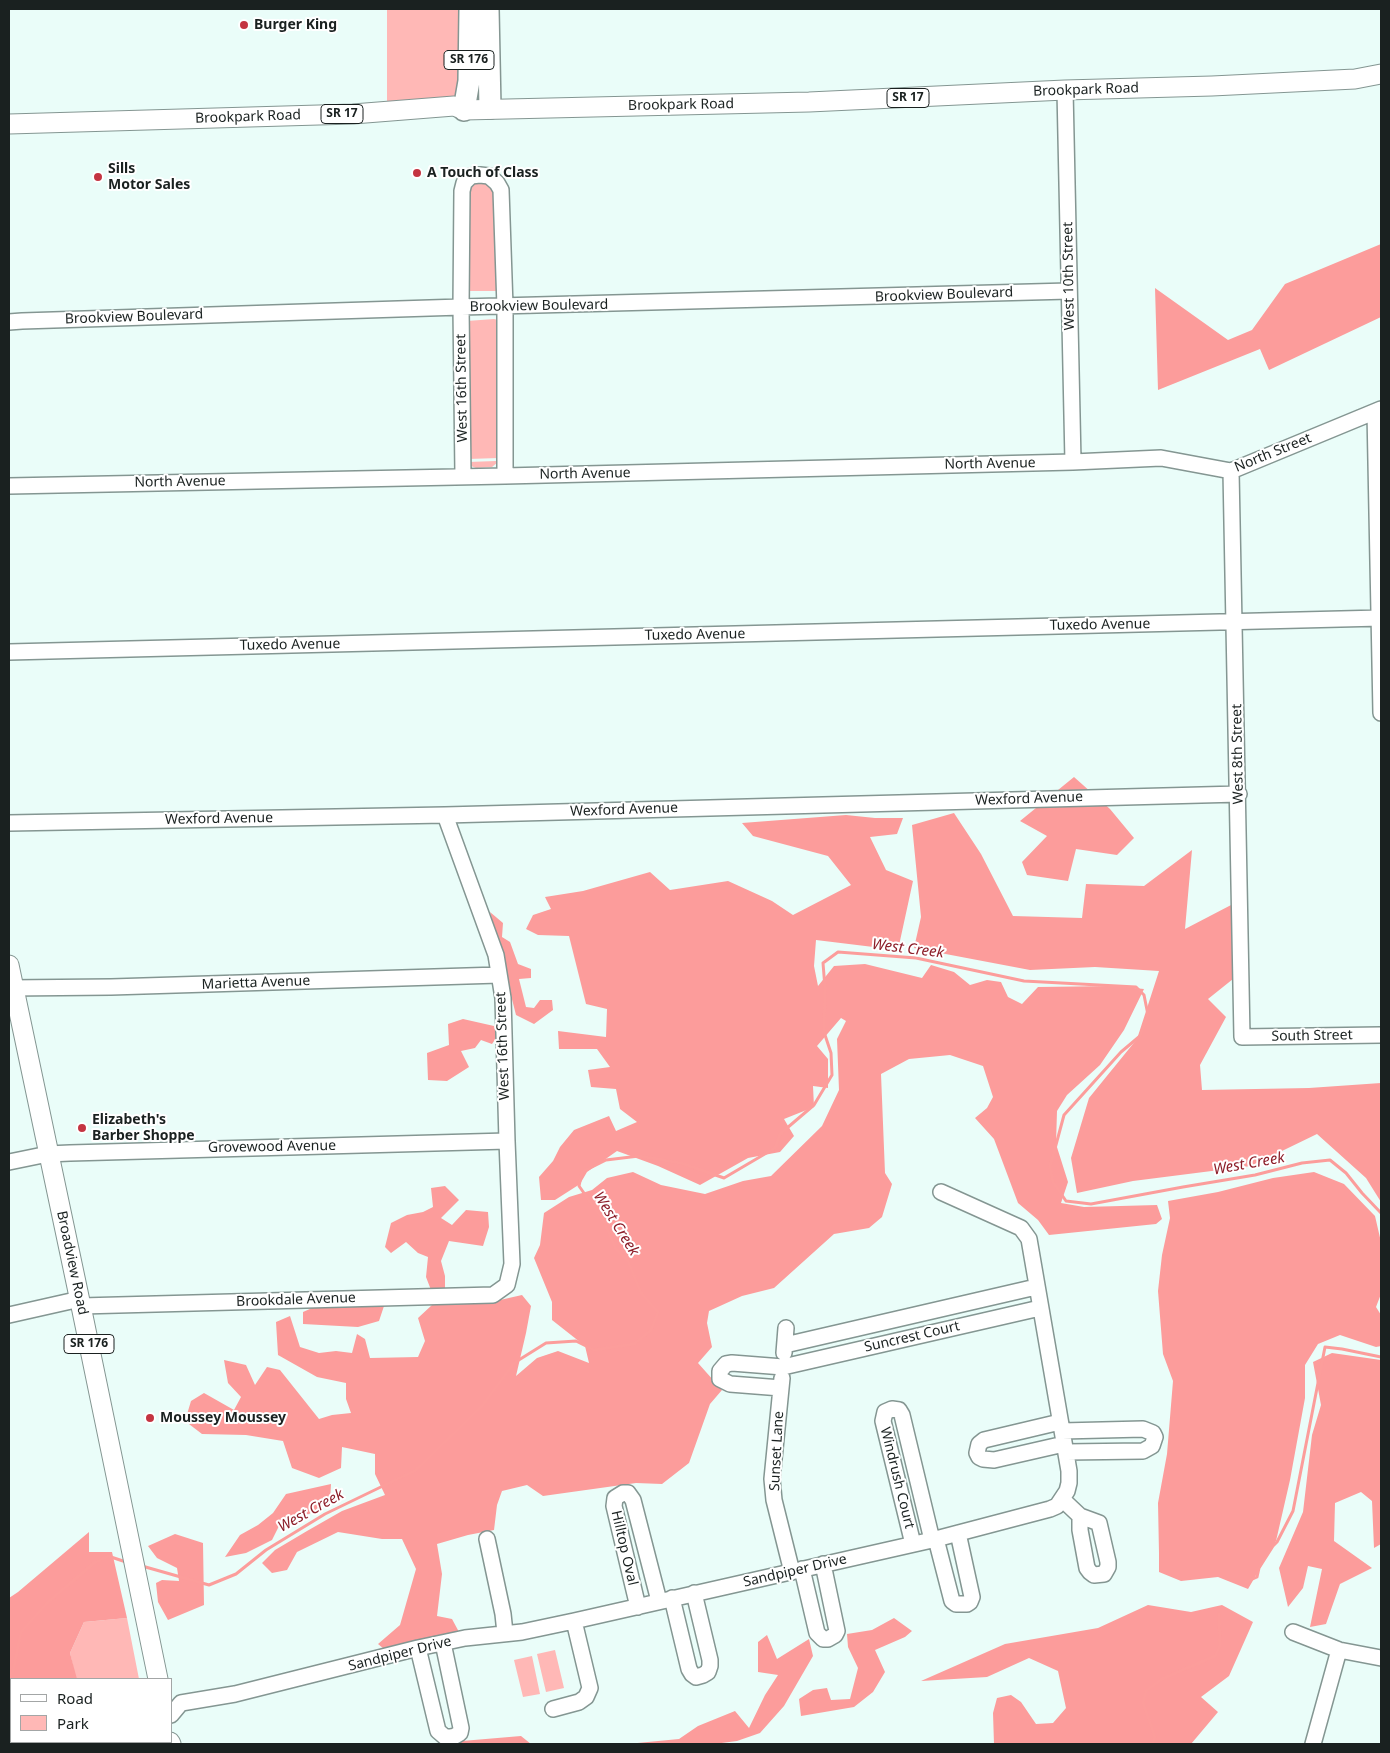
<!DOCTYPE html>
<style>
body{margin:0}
#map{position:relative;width:1390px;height:1753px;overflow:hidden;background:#eafdf9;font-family:"Noto Sans",sans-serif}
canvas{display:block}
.frame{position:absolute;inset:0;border:10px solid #1a2120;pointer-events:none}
.legend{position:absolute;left:10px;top:1678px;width:162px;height:65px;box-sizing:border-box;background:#fff;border:1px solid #a3a6a6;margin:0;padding:6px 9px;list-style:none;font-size:15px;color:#1a2120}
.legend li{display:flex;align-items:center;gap:10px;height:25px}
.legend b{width:25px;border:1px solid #a3a6a6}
</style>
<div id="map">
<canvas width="1390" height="1753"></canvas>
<div class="frame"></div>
<ul class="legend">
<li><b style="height:6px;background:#fff"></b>Road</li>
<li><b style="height:14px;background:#ffb8b6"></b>Park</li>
</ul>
</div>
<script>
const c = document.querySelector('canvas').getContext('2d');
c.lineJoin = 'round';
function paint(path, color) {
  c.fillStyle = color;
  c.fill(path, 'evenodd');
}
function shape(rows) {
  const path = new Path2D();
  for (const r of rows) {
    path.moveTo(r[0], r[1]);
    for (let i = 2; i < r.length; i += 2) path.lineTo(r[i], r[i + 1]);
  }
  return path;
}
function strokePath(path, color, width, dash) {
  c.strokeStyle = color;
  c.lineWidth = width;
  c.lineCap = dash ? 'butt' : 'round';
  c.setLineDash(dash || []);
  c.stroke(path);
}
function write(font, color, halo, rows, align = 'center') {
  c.font = font + ' "Noto Sans",sans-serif';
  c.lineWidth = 4;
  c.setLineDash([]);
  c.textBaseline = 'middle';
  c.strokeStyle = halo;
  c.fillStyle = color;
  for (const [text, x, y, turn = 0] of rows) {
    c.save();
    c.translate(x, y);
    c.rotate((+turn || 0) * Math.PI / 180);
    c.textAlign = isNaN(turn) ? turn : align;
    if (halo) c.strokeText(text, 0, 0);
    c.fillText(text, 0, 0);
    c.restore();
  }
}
paint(shape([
 [387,9,470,9,464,110,387,113],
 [483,180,495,188,497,291,466,291,469,185],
 [494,319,498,320,499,458,468,459,467,321],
 [468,462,496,461,498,462,492,467,476,468,471,466],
 [127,1618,139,1679,76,1679,70,1653,84,1622],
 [555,1650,564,1688,546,1692,537,1654],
 [532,1656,540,1694,523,1697,514,1660]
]), '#ffb8b6');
paint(shape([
 [1381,244,1381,317,1269,370,1260,349,1158,390,1155,288,1228,340,1252,330,1285,284],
 [1074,777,1110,809,1134,838,1117,855,1076,849,1068,881,1027,875,1022,862,1047,836,1020,821],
 [954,813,981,854,1013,916,1082,918,1086,884,1144,886,1192,850,1185,929,1233,904,1233,979,1208,999,1226,1017,1200,1065,1202,1090,1309,1088,1381,1083,1381,1202,1366,1178,1317,1134,1251,1166,1133,1181,1077,1193,1071,1158,1089,1098,1137,1039,1159,971,1095,967,1030,970,914,948,921,917,912,825],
 [846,815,875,818,903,818,897,834,870,837,886,870,913,881,898,950,816,940,814,966,818,986,834,966,865,964,922,978,931,965,954,972,970,985,987,980,1001,982,1008,997,1022,1004,1038,987,1114,986,1144,989,1124,1030,1100,1065,1067,1095,1057,1111,1056,1144,1068,1182,1061,1203,1084,1207,1157,1205,1162,1219,1156,1224,1049,1235,1038,1220,1018,1203,994,1139,975,1118,987,1108,993,1097,983,1066,950,1055,909,1059,881,1074,885,1173,892,1184,882,1217,869,1228,834,1234,774,1288,742,1296,709,1311,707,1323,712,1347,698,1363,722,1390,710,1404,689,1463,662,1484,636,1483,543,1496,527,1485,502,1491,497,1505,494,1530,468,1535,437,1544,442,1574,437,1616,452,1619,459,1632,384,1649,378,1644,400,1625,416,1569,402,1539,382,1539,338,1532,297,1552,287,1570,272,1573,262,1563,275,1550,307,1531,342,1511,385,1495,375,1474,375,1454,342,1447,341,1468,319,1478,292,1468,283,1441,246,1435,202,1434,185,1421,191,1401,204,1393,234,1410,241,1397,228,1383,224,1360,246,1365,255,1385,267,1367,280,1370,319,1419,332,1415,351,1413,346,1399,346,1383,317,1377,278,1355,276,1322,290,1316,300,1347,319,1353,336,1351,352,1353,357,1334,365,1339,370,1358,418,1357,425,1341,418,1318,432,1305,500,1300,522,1295,531,1306,526,1333,516,1376,537,1358,558,1351,589,1363,585,1346,552,1320,552,1302,534,1258,540,1245,544,1213,569,1197,592,1190,607,1178,633,1172,661,1185,705,1194,743,1181,771,1176,822,1126,839,1090,837,1039,846,1021,841,1018,817,1046,828,1059,828,1088,813,1086,814,1107,784,1119,794,1136,780,1152,748,1158,700,1185,658,1166,617,1151,587,1172,580,1184,555,1200,541,1200,539,1177,553,1161,560,1147,574,1130,609,1116,616,1131,637,1122,620,1109,616,1089,591,1087,588,1070,610,1067,597,1049,559,1049,558,1031,606,1037,607,1009,586,1004,569,936,538,935,526,929,533,915,551,909,545,897,583,891,650,872,670,890,728,881,772,901,793,915,851,885,828,856,753,836,742,823],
 [490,912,503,923,502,937,510,942,518,964,531,969,531,978,519,979,526,1007,534,1008,540,1000,552,1000,553,1010,534,1024,516,1015],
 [463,1019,494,1026,498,1035,492,1044,481,1040,475,1048,461,1051,469,1067,447,1081,428,1080,427,1053,449,1045,448,1024],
 [1314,1172,1344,1184,1375,1216,1381,1242,1381,1294,1376,1307,1381,1315,1381,1346,1376,1347,1340,1335,1318,1344,1305,1365,1305,1398,1290,1480,1276,1541,1248,1589,1218,1577,1181,1581,1159,1572,1159,1553,1158,1503,1167,1454,1173,1381,1163,1354,1158,1291,1162,1255,1170,1218,1168,1201,1218,1192,1273,1178],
 [445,1186,459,1200,441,1218,452,1225,466,1210,488,1212,489,1227,483,1246,449,1241,441,1261,445,1276,445,1289,431,1290,426,1277,428,1257,418,1253,406,1242,391,1253,385,1247,391,1223,407,1215,423,1212,433,1207,431,1188],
 [344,1294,384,1306,379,1321,358,1327,303,1324,303,1312],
 [1332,1353,1381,1360,1381,1544,1374,1548,1372,1501,1361,1492,1335,1503,1334,1541,1372,1568,1340,1584,1326,1624,1310,1627,1322,1569,1308,1566,1303,1588,1288,1607,1279,1568,1303,1512,1312,1435,1321,1405,1313,1362],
 [331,1484,330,1502,309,1514,281,1522,272,1540,246,1553,225,1557,240,1535,258,1525,273,1513,286,1494],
 [89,1532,89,1552,112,1552,127,1618,84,1622,70,1653,77,1679,11,1679,11,1742,129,1742,126,1744,9,1744,9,1598,18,1592],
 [175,1534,203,1543,204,1605,168,1620,158,1602,156,1583,162,1580,179,1581,177,1568,157,1558,148,1546],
 [1148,1605,1191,1612,1222,1605,1253,1622,1229,1676,1201,1697,1218,1712,1191,1744,994,1744,993,1713,997,1698,1011,1695,1021,1702,1036,1724,1053,1723,1066,1708,1058,1671,1029,1658,987,1677,921,1681,1005,1644,1098,1628],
 [894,1618,912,1631,905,1637,875,1650,885,1672,873,1692,854,1707,801,1716,799,1699,813,1690,827,1688,831,1700,850,1699,858,1668,848,1647,847,1634,872,1630],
 [767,1635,777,1659,809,1639,813,1656,784,1706,760,1733,737,1741,714,1744,627,1744,679,1739,698,1726,735,1711,749,1728,765,1695,778,1675,758,1672,758,1642],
 [521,1736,531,1744,454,1744,462,1741]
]), '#fc9c9b');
strokePath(shape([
 [142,1566,209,1585,236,1574,266,1550,325,1514,416,1470,482,1406,514,1363,546,1343,576,1341,594,1350,634,1344,651,1330,658,1312,641,1293,628,1261,616,1249,603,1220,579,1186,582,1172,606,1160,639,1156,681,1163,724,1178,775,1148,780,1134,814,1105,832,1075,831,1053,824,1032,825,988,823,963,838,952,916,958,1024,981,1136,987,1144,995,1148,1015,1140,1036,1121,1052,1064,1115,1050,1167,1053,1182,1066,1201,1091,1204,1183,1187,1255,1175,1302,1163,1330,1160,1346,1173,1362,1193,1381,1213],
 [1246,1582,1257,1577,1259,1568,1273,1546,1277,1542,1293,1511,1325,1347,1342,1349,1381,1357],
 [9,1677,13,1671,21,1632,48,1602,94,1563,108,1556,126,1562],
 [1152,1744,1155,1737,1143,1703,1146,1691,1162,1679,1215,1656,1220,1646,1219,1614]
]), '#fc9d9b', 3);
const minor = shape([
 [1065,90,1073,462],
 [9,322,22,321,461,307,1069,291],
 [1375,412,1381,713],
 [1231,471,1242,1037,1381,1035],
 [463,476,461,307,462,191,464,183,471,176,480,175,489,176,497,183,501,190,505,307,505,476],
 [9,486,505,476,1073,462,1161,458,1231,471,1381,409],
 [9,652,1381,618],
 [9,823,445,815,1239,794],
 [9,988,111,987,499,975],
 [9,1162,48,1154,70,1153,507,1141],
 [81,1306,493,1295,507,1285,512,1264,507,1141,503,998,496,955,445,815],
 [9,1315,80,1299],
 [785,1345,1036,1287],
 [784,1353,786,1328],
 [782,1378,772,1479,774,1500,792,1572],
 [781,1388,730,1384,720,1379,720,1371,726,1364,732,1363,783,1367,1040,1308],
 [1060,1422,984,1440,979,1444,977,1453,979,1457,983,1459,994,1460,1064,1444],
 [1062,1431,1143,1429,1153,1433,1155,1437,1152,1446,1143,1451,1066,1452],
 [1062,1499,1080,1516,1099,1523,1108,1562,1108,1567,1104,1574,1094,1575,1090,1572,1087,1568,1080,1530,1080,1516],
 [487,1539,503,1614,505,1633],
 [936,1539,952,1601,956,1604,967,1604,970,1602,972,1597,958,1533],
 [913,1544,883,1421,885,1412,892,1409,899,1410,902,1415,932,1540],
 [802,1569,817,1633,823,1639,828,1639,835,1635,837,1631,823,1564],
 [672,1598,689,1669,692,1674,696,1677,703,1675,708,1672,710,1666,710,1660,694,1593],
 [638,1607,614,1506,615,1498,623,1493,628,1493,633,1500,659,1601],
 [1293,1632,1339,1650,1381,1658],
 [418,1648,438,1731,445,1737,450,1737,455,1736,460,1733,461,1728,443,1643],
 [553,1709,579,1702,586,1697,590,1688,574,1621],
 [171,1715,181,1703,235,1694,418,1648,465,1638,522,1632,574,1621,932,1540,1050,1509,1057,1506,1067,1491,1069,1483,1069,1471,1029,1239,1021,1228,941,1192],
 [1313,1744,1339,1650]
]);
const major = shape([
 [9,124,353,114,454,106,464,110,809,102,1065,90,1212,86,1355,79,1381,74],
 [9,965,81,1306,158,1679],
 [170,1742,171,1744]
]);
const highway = shape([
 [488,9,490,108],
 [464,110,469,81,470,9]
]);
strokePath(minor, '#849692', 18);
strokePath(major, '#849692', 21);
strokePath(highway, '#849692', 24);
strokePath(minor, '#fff', 15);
strokePath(major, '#fff', 19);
strokePath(highway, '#fff', 21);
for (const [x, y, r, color] of [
 [244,25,5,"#c43441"],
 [417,173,5,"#c43441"],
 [98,177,5,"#c43441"],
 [82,1128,5,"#c43441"],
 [150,1418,5,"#c43441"]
]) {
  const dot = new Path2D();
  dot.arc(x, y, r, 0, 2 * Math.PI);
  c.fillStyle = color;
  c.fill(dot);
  strokePath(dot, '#fff', 2);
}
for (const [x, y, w] of [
 [469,60,50],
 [908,98,42],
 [342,114,42],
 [89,1344,50]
]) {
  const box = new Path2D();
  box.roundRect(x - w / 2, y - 9.5, w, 19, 4);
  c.fillStyle = '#fff';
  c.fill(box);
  strokePath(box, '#1a2120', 1);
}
write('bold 12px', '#1a2120', null, [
 ["SR 176",469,60],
 ["SR 17",908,98],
 ["SR 17",342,114],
 ["SR 176",89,1344]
]);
write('bold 14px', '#1a2120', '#fff', [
 ["Burger King",254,25],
 ["Sills",108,169],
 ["Motor Sales",108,185],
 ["A Touch of Class",427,173],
 ["Elizabeth's",92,1120],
 ["Barber Shoppe",92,1136],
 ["Moussey Moussey",160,1418]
], 'left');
write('14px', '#1a2120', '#fff', [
 ["Brookpark Road",1086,90,-2],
 ["Brookpark Road",681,105,-1],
 ["Brookpark Road",248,117,-2],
 ["West 10th Street",1069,276,-91],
 ["Brookview Boulevard",944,295,-2],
 ["Brookview Boulevard",539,306,-1],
 ["Brookview Boulevard",134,317,-2],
 ["West 16th Street",462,388,-91],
 ["North Street",1273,453,-22],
 ["North Avenue",990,464,-1],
 ["North Avenue",585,474,-1],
 ["North Avenue",180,482,-1],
 ["Tuxedo Avenue",1100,625,-1],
 ["Tuxedo Avenue",695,635,-1],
 ["Tuxedo Avenue",290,645,-1],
 ["West 8th Street",1238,754,-91],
 ["Wexford Avenue",1029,799,-2],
 ["Wexford Avenue",624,810,-2],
 ["Wexford Avenue",219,819,-1],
 ["Marietta Avenue",256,983,-2],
 ["South Street",1312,1036,-1],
 ["West 16th Street",503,1046,-92],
 ["Grovewood Avenue",272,1147,-1],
 ["Broadview Road",72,1263,78],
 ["Brookdale Avenue",296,1300,-2],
 ["Suncrest Court",912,1337,-13],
 ["Sunset Lane",777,1451,-87],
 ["Windrush Court",897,1478,76],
 ["Hilltop Oval",624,1548,77],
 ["Sandpiper Drive",795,1571,-13],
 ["Sandpiper Drive",400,1654,-14]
]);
write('italic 15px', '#8c1e29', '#fff', [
 ["West Creek",908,949,7],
 ["West Creek",1249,1164,-10],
 ["West Creek",616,1224,58],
 ["West Creek",311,1511,-29]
]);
</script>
